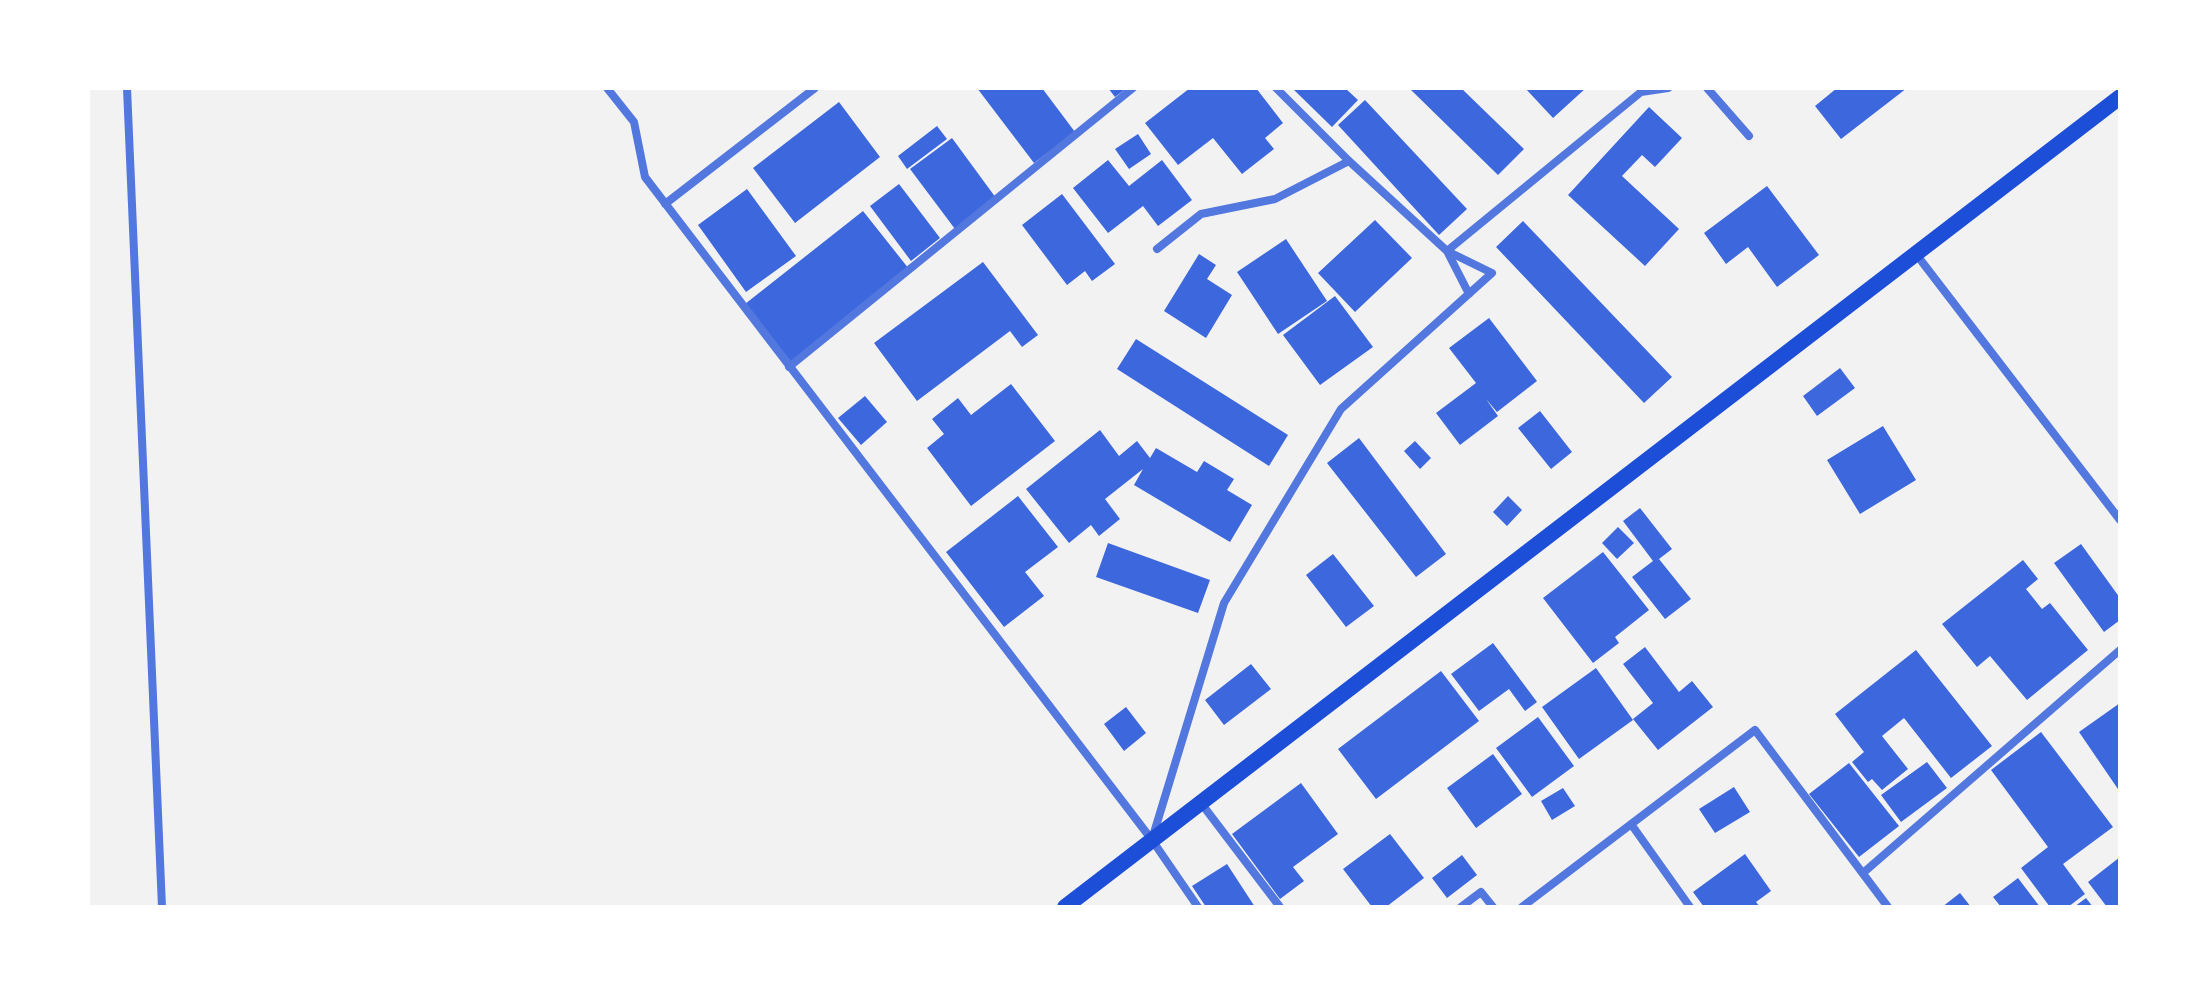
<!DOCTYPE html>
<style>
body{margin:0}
#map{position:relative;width:2208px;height:995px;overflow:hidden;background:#f2f2f2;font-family:"DejaVu Sans",sans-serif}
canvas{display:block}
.frame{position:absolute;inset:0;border:90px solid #fff;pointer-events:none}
</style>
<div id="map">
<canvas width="2208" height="995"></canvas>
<div class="frame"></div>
</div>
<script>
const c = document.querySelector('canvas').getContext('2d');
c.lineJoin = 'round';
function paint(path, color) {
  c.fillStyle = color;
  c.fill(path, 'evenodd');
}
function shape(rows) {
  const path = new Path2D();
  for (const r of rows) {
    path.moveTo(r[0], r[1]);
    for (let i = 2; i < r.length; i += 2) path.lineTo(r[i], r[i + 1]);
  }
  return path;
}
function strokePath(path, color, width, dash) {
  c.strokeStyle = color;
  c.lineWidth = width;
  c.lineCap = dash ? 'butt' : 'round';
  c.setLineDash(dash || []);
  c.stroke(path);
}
paint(shape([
 [977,88,1042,88,1075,132,1034,163],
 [1108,88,1127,88,1115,97],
 [1190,88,1256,88,1283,123,1265,138,1274,149,1242,174,1213,138,1178,165,1145,123],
 [1292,88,1345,88,1358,100,1332,127],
 [1409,88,1461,88,1524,149,1498,175],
 [1525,88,1586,88,1553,118],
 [1837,88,1907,88,1841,139,1815,106],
 [1365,100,1467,209,1439,235,1338,125],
 [839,102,880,157,795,223,753,168],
 [1649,107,1682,138,1655,167,1642,155,1622,176,1679,229,1645,266,1568,195],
 [937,126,947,139,907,169,898,156],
 [1138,134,1151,154,1129,169,1115,149],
 [952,138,996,198,955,229,910,169],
 [1108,160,1129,186,1162,160,1192,200,1158,226,1143,206,1108,233,1073,188],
 [899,184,940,238,911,261,870,206],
 [1767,186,1819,255,1777,287,1748,247,1726,264,1704,233],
 [747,189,796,256,746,292,698,225],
 [1062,194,1115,264,1092,281,1085,271,1067,285,1022,225],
 [863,211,909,269,791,362,745,304],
 [1375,220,1412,258,1355,312,1318,273],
 [1523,221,1672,377,1644,403,1496,247],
 [1286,239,1327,301,1278,334,1237,272],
 [1199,254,1216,265,1207,279,1232,295,1206,338,1164,311],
 [983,262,1038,335,1022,347,1010,331,917,401,874,343],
 [1335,296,1373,347,1320,385,1283,335],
 [1489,318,1537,381,1497,412,1486,399,1498,416,1460,445,1436,413,1476,383,1449,348],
 [1136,339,1288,435,1269,466,1117,369],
 [1840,368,1855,388,1817,416,1803,396],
 [1011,384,1055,441,971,506,927,448,944,434,932,419,958,398,971,415],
 [865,396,887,422,861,445,838,418],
 [1540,411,1572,452,1551,469,1518,428],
 [1883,426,1916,480,1860,514,1827,460],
 [1100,430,1119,456,1137,441,1150,458,1156,448,1197,472,1204,461,1234,479,1227,490,1252,505,1230,542,1134,485,1143,469,1105,499,1120,519,1099,536,1091,525,1069,543,1026,489],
 [1359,438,1446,554,1416,577,1327,463],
 [1415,441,1431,458,1420,469,1404,451],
 [1018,496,1058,547,1025,572,1044,596,1004,627,946,552],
 [1508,496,1522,510,1507,526,1493,512],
 [1640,508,1672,549,1659,559,1691,599,1665,619,1632,577,1653,561,1623,521],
 [1618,527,1634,543,1617,559,1602,543],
 [1108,543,1210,580,1198,613,1096,577],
 [2081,544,2120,598,2120,620,2104,632,2054,563],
 [1603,552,1649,610,1615,637,1619,643,1593,663,1543,598],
 [1333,554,1374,606,1346,627,1306,575],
 [2023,560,2038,579,2026,589,2042,609,2050,603,2088,650,2027,700,1990,656,1977,667,1942,624],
 [1493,643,1537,702,1525,711,1509,689,1479,711,1451,674],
 [1645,647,1679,692,1692,681,1713,707,1658,750,1633,719,1653,703,1623,664],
 [1916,650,1992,746,1951,778,1904,718,1882,736,1908,769,1882,790,1872,779,1868,782,1852,762,1864,752,1835,714],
 [1251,664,1271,689,1224,725,1205,700],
 [1596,668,1633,720,1579,759,1542,707],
 [1441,671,1479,721,1376,799,1338,749],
 [2120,703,2120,792,2079,732],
 [1126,707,1146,733,1124,751,1104,724],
 [1538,717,1574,766,1532,797,1496,748],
 [2041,732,2113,827,2063,864,2085,894,2068,907,2050,907,2021,868,2048,847,1991,770],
 [1493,754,1522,794,1476,828,1447,788],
 [1927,762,1947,788,1901,822,1881,795],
 [1849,763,1899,826,1859,857,1809,794],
 [1301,783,1338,834,1293,867,1304,881,1280,899,1232,834],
 [1734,787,1750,812,1715,833,1699,809],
 [1563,788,1575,806,1552,820,1541,801],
 [1390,834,1424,878,1386,907,1372,907,1343,869],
 [1745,854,1771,891,1756,902,1760,907,1704,907,1693,892],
 [1462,855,1477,875,1447,898,1432,878],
 [2120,857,2120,907,2107,907,2088,882],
 [1227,864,1255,907,1206,907,1192,886],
 [2018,878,2040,907,2001,907,1993,897],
 [1960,893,1971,907,1942,907],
 [2086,898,2093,907,2074,907]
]), '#3d67dc');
strokePath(shape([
 [127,88,162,907],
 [607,88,634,122,645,177,1152,840,1198,907],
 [1707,88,1749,136],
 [665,204,815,88],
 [1157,249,1201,214,1275,199,1349,161],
 [1916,254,2120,520],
 [1469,294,1447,251,1641,92,1668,88],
 [789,367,1133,88],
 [1201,803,1280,907],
 [1631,824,1690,907],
 [1153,836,1224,603,1341,409,1492,273,1447,251,1349,161,1276,88],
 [1863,873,2120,650],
 [1461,907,1481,892,1493,907],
 [1522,907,1755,730,1888,907]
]), '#5277de', 8);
strokePath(shape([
 [1065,907,2120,97]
]), '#1d4ed8', 16);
</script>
